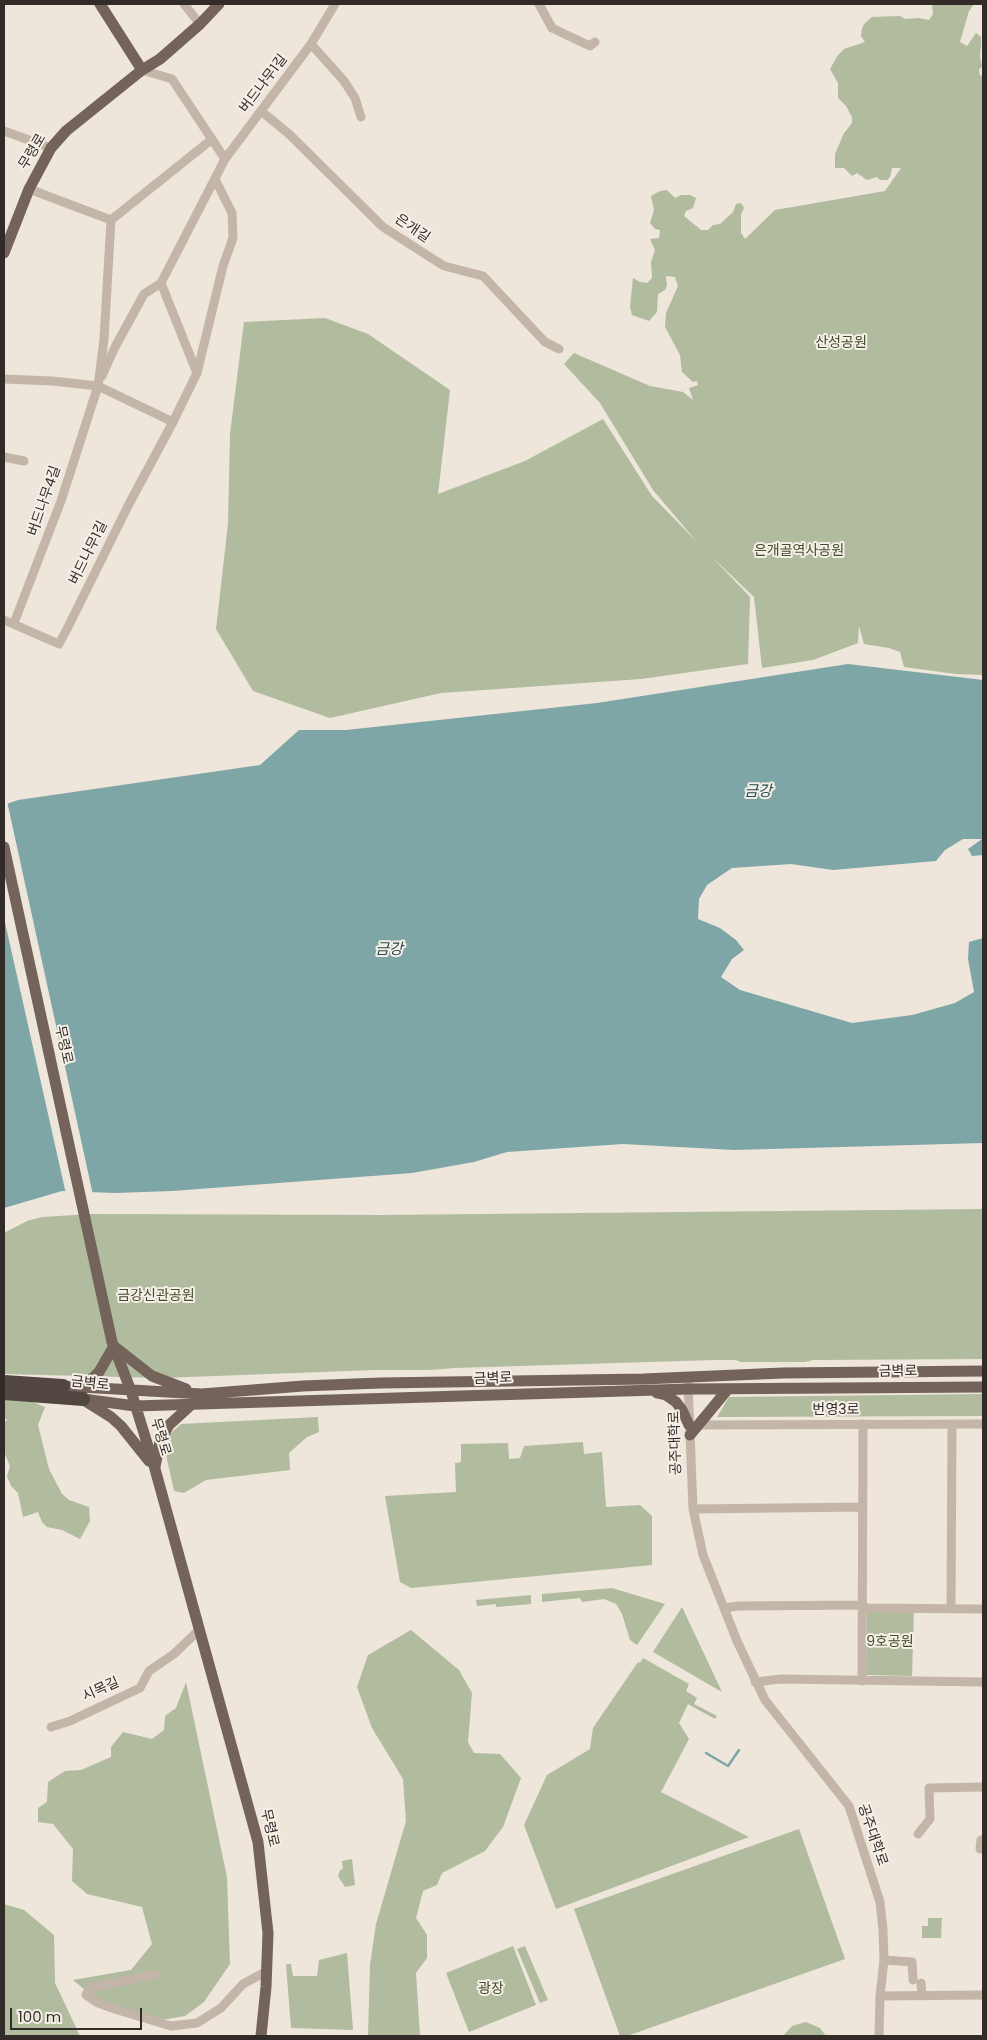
<!DOCTYPE html>
<meta charset="utf-8">
<style>
body{margin:0}
#map{position:relative;width:987px;height:2040px;overflow:hidden;background:#eee5db;font-family:Poppins,sans-serif}
canvas{display:block}
.frame{position:absolute;inset:0;border:5px solid #332b28;pointer-events:none}
.scale{position:absolute;left:10px;top:2008px;width:132px;height:22px;box-sizing:border-box;border:2px solid #332b28;border-top:0;padding-left:6px;font-size:15px;line-height:18px;white-space:nowrap;color:#332b28;-webkit-text-stroke:4px #f6efe7;paint-order:stroke}
</style>
<div id="map">
<canvas width="987" height="2040"></canvas>
<div class="frame"></div>
<div class="scale">100 m</div>
</div>
<script>
const c = document.querySelector('canvas').getContext('2d');
c.lineJoin = 'round';
function paint(path, color) {
  c.fillStyle = color;
  c.fill(path, 'evenodd');
}
function shape(rows) {
  const path = new Path2D();
  for (const r of rows) {
    path.moveTo(r[0], r[1]);
    for (let i = 2; i < r.length; i += 2) path.lineTo(r[i], r[i + 1]);
  }
  return path;
}
function strokePath(path, color, width, dash) {
  c.strokeStyle = color;
  c.lineWidth = width;
  c.lineCap = dash ? 'butt' : 'round';
  c.setLineDash(dash || []);
  c.stroke(path);
}
function write(font, color, halo, rows, align = 'center') {
  c.font = font + ' Poppins,"Noto Sans KR",sans-serif';
  c.lineWidth = 4;
  c.setLineDash([]);
  c.textBaseline = 'middle';
  c.strokeStyle = halo;
  c.fillStyle = color;
  for (const [text, x, y, turn = 0] of rows) {
    c.save();
    c.translate(x, y);
    c.rotate((+turn || 0) * Math.PI / 180);
    c.textAlign = isNaN(turn) ? turn : align;
    if (halo) c.strokeText(text, 0, 0);
    c.fillText(text, 0, 0);
    c.restore();
  }
}
paint(shape([
 [932,4,974,4,969,11,960,42,967,46,976,33,981,37,981,44,980,57,982,66,979,70,980,76,983,75,983,675,956,674,904,667,900,652,889,648,864,644,859,626,858,643,813,660,762,668,754,597,711,556,750,597,748,664,641,679,441,693,330,718,253,691,216,629,228,524,230,434,244,322,325,318,368,334,450,390,438,494,525,461,603,419,652,496,697,542,653,490,600,403,564,364,574,353,650,386,683,392,693,400,689,388,698,385,697,381,693,382,682,372,680,355,665,327,666,313,678,286,675,277,666,276,667,285,665,290,658,294,657,312,649,321,632,315,630,307,633,278,640,282,647,283,652,278,651,262,655,250,650,239,659,238,660,230,655,229,650,223,654,210,651,196,660,191,667,190,675,198,681,195,690,195,696,198,693,208,686,211,684,216,701,230,708,230,713,225,720,224,733,212,736,204,741,203,744,208,741,214,741,233,745,239,775,210,885,191,901,168,892,168,890,177,887,180,880,180,877,177,867,180,857,173,852,176,844,168,835,168,835,154,844,133,852,123,852,117,846,106,838,98,838,83,830,69,838,55,844,49,865,42,861,36,862,29,864,24,872,17,900,16,905,19,919,18,929,20,933,14],
 [983,1209,983,1359,813,1360,805,1362,740,1362,736,1360,714,1360,455,1368,429,1370,374,1370,162,1378,4,1374,4,1233,27,1221,42,1217,92,1214,382,1215],
 [983,1394,983,1416,717,1417,729,1397],
 [4,1399,33,1402,45,1407,38,1425,49,1469,62,1494,69,1500,89,1507,90,1521,80,1539,62,1530,47,1527,42,1522,38,1512,23,1517,18,1493,11,1486,7,1476,10,1466,5,1454,4,1421,7,1421,4,1415],
 [318,1417,319,1432,307,1437,289,1453,290,1470,206,1480,184,1493,174,1491,165,1450,169,1435,181,1424],
 [583,1442,584,1454,602,1452,606,1507,640,1505,652,1516,652,1565,411,1588,400,1582,385,1496,456,1492,455,1463,461,1462,461,1444,508,1443,509,1459,520,1458,524,1446],
 [612,1588,665,1604,637,1645,630,1640,622,1614,616,1604,604,1599,582,1602,580,1598,542,1602,542,1594],
 [531,1595,531,1604,496,1607,496,1604,477,1606,476,1600],
 [682,1607,722,1692,653,1652],
 [867,1608,914,1608,912,1676,866,1675],
 [411,1630,459,1670,472,1693,468,1742,474,1753,500,1754,521,1778,503,1827,485,1851,442,1873,437,1885,423,1891,416,1918,427,1935,427,1958,416,1973,420,2036,368,2036,370,1965,376,1924,406,1821,403,1779,372,1728,357,1687,368,1655],
 [643,1658,689,1684,686,1691,697,1698,694,1704,717,1716,715,1719,688,1704,679,1723,689,1739,661,1792,749,1837,556,1909,524,1825,547,1775,590,1749,593,1728,638,1662,640,1663],
 [186,1682,227,1877,230,1964,204,2002,185,2016,162,2020,97,2000,73,1980,131,1970,152,1944,142,1907,87,1894,72,1881,73,1849,53,1824,38,1822,38,1808,47,1802,48,1782,65,1771,81,1770,111,1757,111,1747,123,1732,152,1739,164,1730,165,1716,176,1708],
 [799,1829,845,1959,627,2036,620,2036,574,1909],
 [352,1859,355,1885,345,1887,338,1876,340,1870,343,1869,342,1861],
 [4,1904,24,1910,54,1935,55,1983,80,2036,4,2036],
 [928,1918,942,1918,941,1938,922,1938,922,1926,928,1926],
 [513,1946,536,2005,469,2032,446,1973],
 [525,1946,548,2000,540,2003,517,1949],
 [347,1953,353,2030,291,2028,286,1964,291,1964,293,1976,317,1976,319,1960],
 [806,2022,820,2028,826,2036,783,2036,792,2026]
]), '#b1bb9d');
paint(shape([
 [848,664,983,680,983,855,972,856,968,849,982,839,963,839,945,850,936,861,833,870,791,864,732,868,707,885,699,899,698,919,720,928,736,940,744,950,732,959,721,977,740,990,852,1023,912,1015,955,1003,974,992,968,959,969,942,983,938,983,1143,734,1150,623,1144,507,1152,474,1162,412,1173,172,1191,115,1193,62,1191,4,1208,4,805,18,800,260,765,299,730,346,730,597,703]
]), '#7ea6a7');
paint(shape([
 [7,801,93,1195,66,1194,4,918,4,802]
]), '#eee5db');
strokePath(shape([
 [706,1753,728,1766,739,1750]
]), '#7ea6a7', 2.5);
strokePath(shape([
 [184,4,200,24],
 [539,4,552,28,590,46,595,42],
 [311,44,344,81,355,98,361,117],
 [142,70,172,79,225,159],
 [261,111,289,134,383,227,444,266,483,276,545,342,559,349],
 [4,131,51,148],
 [29,189,111,220],
 [111,220,211,140],
 [197,373,223,266,233,238,232,213,215,179],
 [102,376,115,347,144,294,161,283],
 [4,379,52,381,98,386,173,422],
 [4,457,24,461],
 [4,620,59,644,67,629,129,504,173,422,197,373,161,283,225,159,311,44,335,4],
 [14,623,61,501,98,386,104,339,111,220],
 [688,1382,693,1509,703,1555,737,1641,765,1700,849,1806,880,1902,883,1930,884,1960,880,1996,879,2036],
 [696,1425,983,1424],
 [693,1509,862,1507],
 [724,1608,738,1606,862,1605,867,1608,983,1609],
 [951,1608,952,1424],
 [862,1681,863,1424],
 [755,1682,781,1679,983,1682],
 [51,1727,70,1721,140,1688,149,1671,174,1654,200,1629],
 [918,1834,930,1819,929,1788,983,1787],
 [980,1849,981,1840],
 [884,1960,912,1962,913,1980],
 [156,1974,90,1988,86,1995,98,2003,118,2010,171,2026,197,2023,221,2008,243,1984,267,1971],
 [921,1983,922,1996],
 [880,1996,983,1995]
]), '#c4b5a9', 9);
strokePath(shape([
 [100,4,142,70],
 [4,253,29,189,51,148,66,131,142,70,160,59,200,24,219,4],
 [4,847,112,1342,131,1391,155,1469,258,1842,268,1933,266,1987,261,2036],
 [115,1347,152,1376,186,1389],
 [63,1386,202,1394,303,1386,380,1383,644,1379,783,1373,983,1371],
 [82,1388,99,1372,114,1346],
 [657,1393,666,1395,676,1402,682,1410,689,1425],
 [83,1399,135,1406,689,1389,983,1387],
 [87,1402,111,1417,121,1426,149,1461],
 [690,1435,728,1389],
 [155,1467,160,1441,169,1425,191,1405]
]), '#73635b', 11);
strokePath(shape([
 [4,1382,63,1386],
 [4,1393,83,1399]
]), '#524640', 14);
write('14px', '#332b28', '#f6efe7', [
 ["버드나무1길",264,84,-53],
 ["무령로",33,152,-59],
 ["은개길",412,229,34],
 ["버드나무4길",45,501,-71],
 ["버드나무1길",89,553,-64],
 ["무령로",63,1045,78],
 ["금벽로",898,1372,-1],
 ["금벽로",493,1379,-2],
 ["금벽로",90,1384,6],
 ["번영3로",836,1410],
 ["무령로",160,1437,73],
 ["공주대학로",676,1443,-92],
 ["시목길",101,1690,-24],
 ["무령로",269,1828,77],
 ["공주대학로",872,1835,71]
]);
write('14px', '#434e2f', '#f6efe7', [
 ["산성공원",841,343],
 ["은개골역사공원",799,551],
 ["금강신관공원",156,1296],
 ["9호공원",890,1642],
 ["광장",491,1989]
]);
write('italic 15px', '#234c4f', '#f6efe7', [
 ["금강",758,792],
 ["금강",389,950]
]);
</script>
